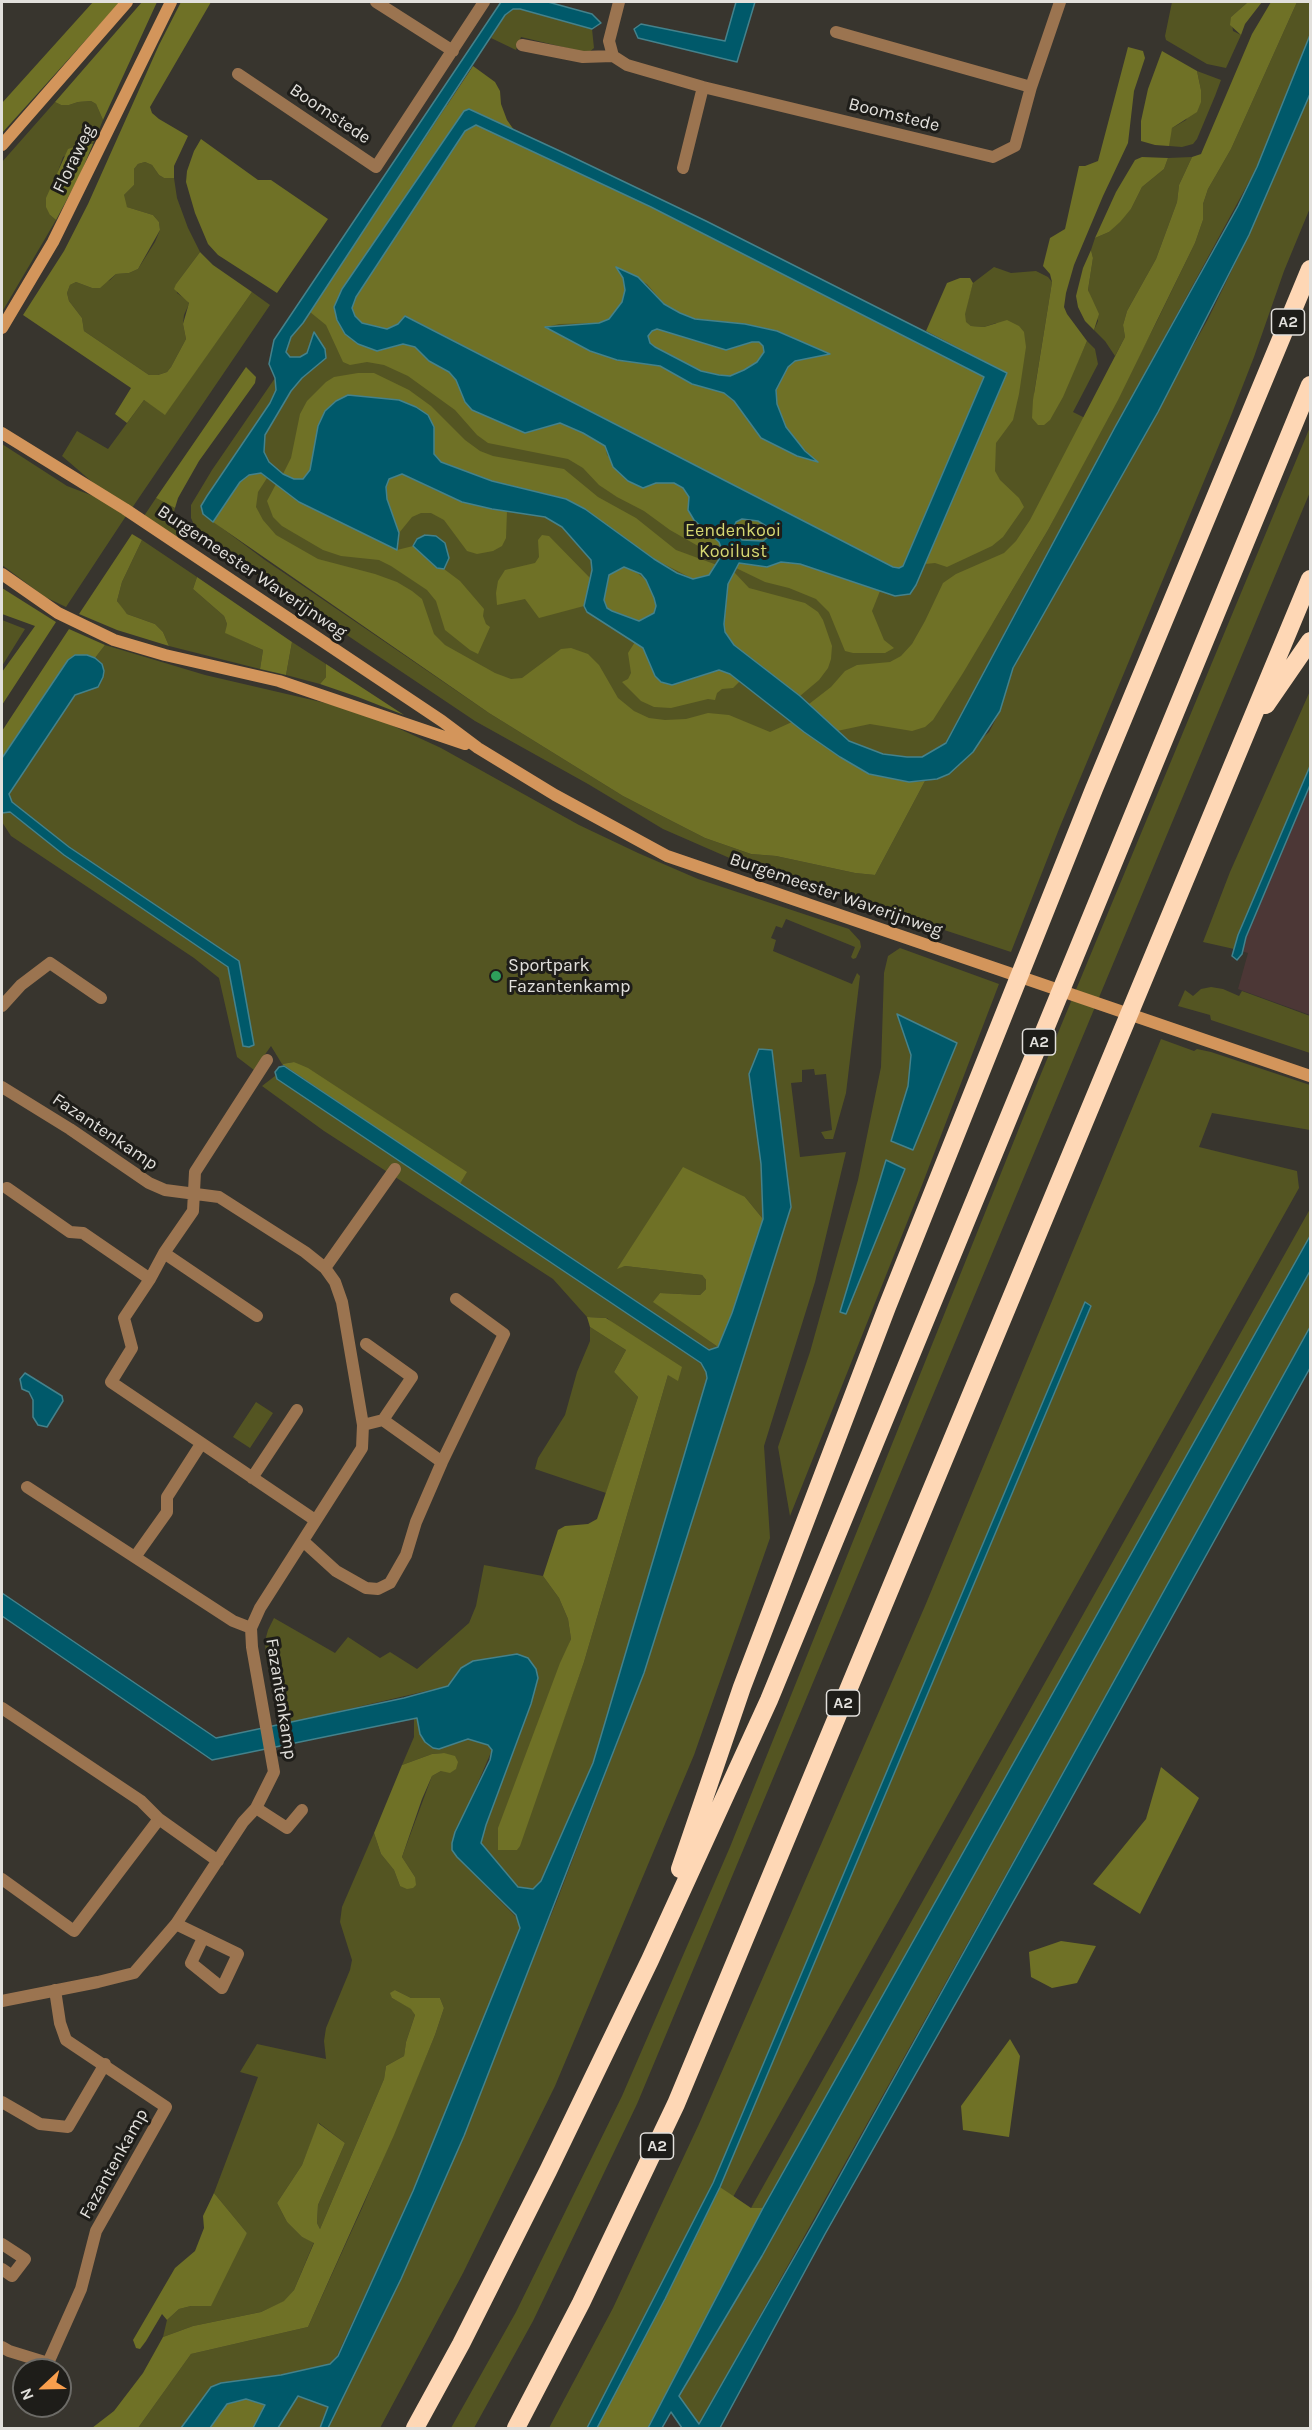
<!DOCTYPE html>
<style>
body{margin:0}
#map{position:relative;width:1312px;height:2430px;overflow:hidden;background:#38352e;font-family:Karla,sans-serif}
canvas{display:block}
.frame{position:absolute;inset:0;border:3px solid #e2e0dc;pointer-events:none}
.north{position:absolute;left:12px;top:2358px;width:60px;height:60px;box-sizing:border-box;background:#1e1d19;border:2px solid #6c6b67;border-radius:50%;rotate:248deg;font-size:16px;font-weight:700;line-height:24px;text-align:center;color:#e2e0dc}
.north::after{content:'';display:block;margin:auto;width:21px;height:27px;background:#f99f4d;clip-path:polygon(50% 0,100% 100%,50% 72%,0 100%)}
</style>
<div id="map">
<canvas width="1312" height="2430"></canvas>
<div class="frame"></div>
<div class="north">N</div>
</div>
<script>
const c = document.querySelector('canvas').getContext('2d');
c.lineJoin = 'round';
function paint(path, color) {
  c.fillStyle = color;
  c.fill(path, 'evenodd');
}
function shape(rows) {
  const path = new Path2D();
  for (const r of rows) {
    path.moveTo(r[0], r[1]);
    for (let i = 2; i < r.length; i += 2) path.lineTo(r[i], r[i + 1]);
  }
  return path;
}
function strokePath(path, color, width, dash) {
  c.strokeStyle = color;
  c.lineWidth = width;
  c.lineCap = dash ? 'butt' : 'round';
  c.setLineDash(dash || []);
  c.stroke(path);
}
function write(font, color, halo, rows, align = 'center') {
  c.font = font + ' Karla,sans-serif';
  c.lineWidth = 6;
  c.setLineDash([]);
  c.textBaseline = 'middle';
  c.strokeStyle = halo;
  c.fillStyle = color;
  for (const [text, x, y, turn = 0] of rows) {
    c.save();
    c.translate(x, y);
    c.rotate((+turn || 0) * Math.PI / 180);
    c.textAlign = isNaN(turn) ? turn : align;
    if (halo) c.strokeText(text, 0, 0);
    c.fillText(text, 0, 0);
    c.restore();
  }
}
paint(shape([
 [1310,785,1310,1015,1238,989,1248,953,1241,951,1246,937]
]), '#4c3736');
paint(shape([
 [1172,2,1248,2,1231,17,1233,31,1241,35,1226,68,1207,64,1166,40,1165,36],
 [1297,2,1310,2,1310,35,1257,167,1025,594,946,743,933,753,737,841,203,514,265,560,489,713,623,796,705,838,751,854,776,856,855,873,875,875,925,781,937,779,989,732,1000,711,1013,668,1208,319,1249,235,1310,94,1310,208,1284,271,1254,357,1229,421,1059,829,1011,952,741,863,663,829,588,784,475,721,223,552,202,536,195,527,191,518,191,505,212,470,275,378,276,388,278,345,443,103,1020,387,996,323,984,327,971,326,965,322,964,314,973,283,994,267,1011,273,1036,271,1048,277,1052,282,1034,393,1058,405,1087,341,1095,349,1098,364,1073,412,1091,421,992,624,1048,530,1156,323,1195,243,1203,220,1203,204,1208,189,1231,149],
 [513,9,520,9,592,29,594,48,588,53,521,37,516,50,491,38,505,15],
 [1197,71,1221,80,1215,96,1197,139,1193,144,1182,147,1169,146,1169,135,1172,128,1186,120,1201,90],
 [91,101,96,104,103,120,93,144,86,143,63,157,56,177,50,215,56,220,2,312,2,162,55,102,61,105,69,105,78,102],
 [1192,157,1179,185,1177,202,1156,259,1127,311,1123,325,1125,337,1115,356,1105,341,1094,330,1098,321,1088,290,1093,258,1091,250,1095,238,1109,232,1131,209,1142,187,1164,169,1168,158],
 [145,162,152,165,159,175,164,178,174,178,177,198,188,228,200,252,176,284,177,293,187,300,189,304,184,315,183,324,186,339,171,367,167,372,158,375,149,375,84,331,82,318,69,301,67,293,70,285,76,282,92,288,110,280,116,274,129,273,138,269,155,242,160,230,159,222,153,215,127,207,124,203,124,195,134,185,134,169,138,164],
 [252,292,270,305,132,508,98,487,62,456,77,431,108,449,144,400,165,414],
 [1310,427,1310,492,637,2104,533,2321,474,2428,451,2428,516,2312,622,2096,730,1847,1038,1081],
 [2,444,67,486,96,497,126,516,66,607,45,597,2,565],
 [156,498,175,508,173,516,176,528,184,543,144,516],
 [142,540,197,577,193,589,224,616,227,624,226,633,263,650,260,669,169,646,163,632,155,624,127,614,123,610,117,601,122,582],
 [2,620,25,629,2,666],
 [292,642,326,664,326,677,320,684,286,675],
 [105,645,205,675,334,705,389,724,441,748,579,825,638,853,698,879,849,929,860,941,861,947,856,958,853,959,851,957,855,947,786,919,782,928,776,926,771,938,776,940,773,951,852,984,857,973,860,976,846,1093,833,1139,825,1139,821,1132,832,1130,826,1074,815,1075,814,1069,802,1070,802,1082,791,1083,800,1157,846,1152,815,1282,764,1446,770,1538,694,1755,555,2086,463,2273,380,2428,328,2428,401,2279,556,1903,644,1673,791,1207,772,1050,761,1164,763,1219,745,1197,618,1268,625,1266,702,1275,706,1280,706,1289,700,1295,660,1293,654,1302,718,1347,709,1350,460,1184,466,1173,373,1111,294,1062,282,1064,271,1046,254,1070,237,1057,219,978,194,958,11,836,2,822,2,813,9,812,64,855,228,967,243,1046,239,961,69,847,12,802,9,794,75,694,98,687,103,677,102,664,95,658],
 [1310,691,1310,766,1234,949,1203,942,1230,872],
 [900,948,999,984,922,1185,790,1516,778,1447,810,1352,858,1180,881,1067,884,973,888,956],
 [898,1015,956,1043,908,1086,912,1055],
 [886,1161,846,1314,841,1312],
 [1211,987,1223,989,1239,996,1242,991,1310,1016,1310,1053,1211,1020,1210,1015,1178,1006,1185,990,1193,996,1201,989],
 [1161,1039,1194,1051,1197,1049,1211,1052,1310,1085,1310,1130,1212,1113,1199,1147,1297,1171,1299,1188,733,2197,720,2187,1091,1307,1085,1302,713,2183,587,2428,549,2428,613,2308,699,2124,925,1606],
 [275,1076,701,1363,706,1372,707,1378,593,1763,541,1881,533,1889,518,1887,481,1843,486,1825,531,1704,538,1678,528,1658,517,1654,473,1661,461,1668,448,1686,280,1725,266,1657,265,1641,268,1630,274,1618,335,1653,348,1637,380,1658,390,1652,417,1669,469,1623,476,1606,484,1565,543,1576,559,1598,568,1619,571,1639,554,1682,517,1850,584,1662,668,1375,607,1318,587,1317,553,1279,324,1131,262,1086],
 [1310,1209,1310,1236,763,2208,751,2208],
 [1310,1271,1310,1329,699,2425,679,2397,762,2256],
 [590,1327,626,1350,614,1372,638,1397,606,1493,535,1469,538,1458,565,1415,577,1372,590,1341],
 [256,1402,273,1413,250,1448,233,1437],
 [418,1718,420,1734,425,1742,439,1749,468,1739,488,1745,492,1750,452,1843,457,1857,519,1920,520,1928,511,1952,413,2191,337,2356,330,2364,281,2375,221,2383,212,2387,181,2428,138,2428,191,2354,308,2327,363,2206,435,2035,444,2008,440,1998,411,1998,395,1990,392,1998,412,2009,415,2015,406,2042,404,2056,386,2066,384,2079,320,2229,317,2223,318,2205,345,2143,319,2123,302,2165,277,2203,287,2222,302,2237,314,2242,294,2290,285,2301,261,2312,193,2326,163,2337,167,2320,179,2309,191,2306,247,2233,214,2193,258,2077,240,2072,257,2044,326,2059,324,2041,326,2028,350,1970,352,1960,340,1922,342,1907,374,1833,381,1854,394,1870,400,1886,415,1877,402,1857,432,1776,441,1771,444,1753,432,1754,402,1765,414,1737,414,1719],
 [297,2396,328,2407,320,2428,278,2428]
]), '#545522');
paint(shape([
 [93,2,120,2,2,133,2,103],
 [142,2,157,2,103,120,96,104,91,101,78,102,69,105,61,105,55,102],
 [181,2,211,2,150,107,152,113,159,119,188,136,174,166,174,178,164,178,159,175,152,165,145,162,138,164,134,169,134,185,124,195,127,207,153,215,159,222,160,230,138,269,129,273,116,274,100,288,92,288,76,282,70,285,67,293,69,301,82,318,84,331,149,375,158,375,167,372,171,367,186,339,183,324,189,303,174,289,176,284,200,252,213,265,252,292,165,415,144,400,127,423,115,414,131,388,23,315,64,251,88,204,159,45],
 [1248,2,1262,2,1245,24,1241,35,1230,25,1231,17],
 [1271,2,1297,2,1231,149,1208,189,1203,204,1203,220,1195,243,1118,400,1048,530,963,673,933,720,925,727,912,731,870,724,837,731,809,704,831,687,845,671,857,665,890,662,901,656,912,644,925,621,943,583,956,574,1004,553,1016,541,1030,520,1125,337,1123,325,1127,311,1156,259,1177,202,1179,185,1192,157,1201,154,1252,34],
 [1128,47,1143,51,1145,58,1134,91,1128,143,1103,196,1074,265,1066,293,1064,307,1067,314,1087,341,1063,397,1050,420,1044,425,1038,425,1032,418,1033,400,1052,282,1050,274,1043,266,1050,238,1065,229,1079,166,1085,166,1098,161],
 [1162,51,1197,71,1201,90,1201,102,1197,112,1172,128,1169,146,1155,145,1141,141,1141,121,1148,89],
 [473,66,495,82,500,91,501,104,507,120,514,130,469,109,342,289,334,307,338,320,345,334,358,344,377,351,403,344,415,347,429,361,449,372,456,380,465,402,533,431,560,423,583,433,605,446,607,455,643,488,656,483,674,483,684,488,689,497,694,520,719,542,723,553,721,559,670,530,644,511,617,497,599,485,583,468,568,459,488,443,477,435,455,410,408,376,384,365,367,362,350,365,343,362,326,325,310,312],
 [476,125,651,207,984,377,903,566,899,568,893,567,406,316,398,324,387,329,362,323,355,316,352,308,356,297,465,131],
 [617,268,647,284,664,304,680,313,695,319,745,324,777,331,829,354,795,361,788,367,776,390,777,404,786,427,795,440,816,461,761,438,734,401,724,393,660,366,546,327,559,324,600,323,609,319,622,302,625,290,623,278],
 [201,139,258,180,271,180,328,219,277,293,218,255,208,244,195,213,186,182,187,171,194,151],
 [86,143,93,144,80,175,56,220,50,215,46,207,46,198,68,149],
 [1142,157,1168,158,1164,169,1142,187,1131,209,1120,222,1109,232,1095,238,1116,192,1135,160],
 [1091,250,1093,258,1088,290,1099,314,1094,330,1085,321,1078,307,1076,296,1083,268],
 [960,278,970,278,973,283,965,314,966,322,971,326,984,327,1007,320,1019,326,1024,332,1026,347,1019,394,1013,420,996,443,995,471,1000,480,1019,498,1024,507,1003,537,992,546,947,567,935,563,925,564,1007,373,926,331,947,283],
 [657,329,726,350,752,342,759,342,763,346,764,352,757,362,744,370,730,376,719,375,701,371,655,347,650,343,648,336,652,331],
 [246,367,256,377,255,383,199,461,178,498,175,508,156,498],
 [358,373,374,373,409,390,431,406,465,440,480,451,493,456,564,469,598,497,636,518,676,550,717,565,709,575,693,579,654,559,585,509,566,499,492,481,441,462,434,455,434,427,315,449,310,470,303,479,294,479,283,474,291,458,300,414,307,401,326,382,334,377],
 [261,473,267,478,258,492,256,507,263,520,276,535,318,559,375,574,397,582,412,591,422,599,434,634,445,645,495,673,511,679,522,678,561,649,571,648,588,654,599,665,618,698,634,711,649,718,665,720,686,719,708,713,729,715,770,732,792,722,840,757,869,774,909,782,925,781,875,875,855,873,776,856,751,854,705,838,623,796,489,713,213,522,240,482,249,475],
 [402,474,437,491,492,509,507,511,506,538,502,546,493,551,477,554,467,551,444,520,431,513,421,513,412,517,399,533,387,499,386,487,389,479],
 [276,484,299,502,397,550,413,546,437,568,444,569,460,581,484,609,483,616,486,624,490,627,478,654,470,650,445,630,436,601,427,590,391,566,379,560,341,556,323,550,282,526,273,517,267,501],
 [742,519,758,521,766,526,769,531,767,538,763,541,742,541,734,527,736,522],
 [132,534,142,540,122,582,117,601,127,614,155,624,163,632,169,646,117,630,79,614],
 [542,535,549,536,590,578,584,606,539,618,525,599,497,605,496,593,498,581,505,570,535,563,539,557,538,540],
 [745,562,767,567,781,562,800,564,880,591,872,611,884,640,894,648,885,653,853,653,845,651,829,612,816,599,789,588,765,582,736,568,739,563],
 [624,567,631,568,646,580,654,598,656,607,654,613,639,621,612,611,607,608,604,600,609,575],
 [734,572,749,588,805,603,818,612,823,620,832,646,831,659,828,668,819,680,800,696,734,645,725,632,724,624,728,584],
 [197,577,292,642,286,675,260,669,263,650,225,633,227,624,224,616,193,589],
 [2,588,56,622,2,705,2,672,35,626,2,614],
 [69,629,105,645,95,658,87,655,75,655,68,660,2,758,2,731],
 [635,642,643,648,661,682,672,685,719,670,731,674,740,681,733,688,722,689,717,693,715,700,708,699,671,708,654,707,641,701,622,682,628,679,631,673,628,653],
 [326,664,404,715,358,697,320,684,326,677],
 [294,1062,308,1068,467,1172,460,1184,282,1064],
 [683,1167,745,1197,763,1219,732,1313,718,1347,653,1302,660,1293,700,1295,706,1289,706,1280,702,1275,625,1266,617,1269],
 [587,1317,606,1318,682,1367,678,1381,668,1375,584,1662,520,1846,517,1850,498,1850,498,1828,560,1663,571,1639,568,1619,559,1598,543,1576,558,1530,565,1526,588,1524,597,1519,638,1397,614,1372,626,1350,590,1327],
 [444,1753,455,1756,458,1762,456,1769,450,1773,441,1771,432,1776,422,1799,402,1857,415,1877,416,1885,413,1888,407,1889,400,1886,394,1870,381,1854,374,1833,402,1765,432,1754],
 [1161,1767,1199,1798,1140,1914,1093,1884,1146,1819],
 [1061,1941,1096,1946,1077,1983,1052,1988,1031,1977,1029,1952],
 [395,1990,411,1998,440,1998,444,2008,435,2035,394,2135,308,2327,191,2354,138,2428,92,2428,114,2411,143,2373,163,2337,193,2326,261,2312,284,2301,294,2290,314,2243,302,2237,287,2222,277,2203,302,2165,318,2123,345,2143,318,2205,317,2223,320,2229,384,2079,386,2066,404,2056,406,2042,415,2015,411,2009,392,1998,390,1993],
 [1010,2039,1020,2056,1009,2137,963,2130,961,2106],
 [720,2187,751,2208,763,2208,648,2428,597,2428,665,2299],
 [214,2193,247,2233,211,2306,191,2306,179,2309,167,2320,162,2314,146,2341,140,2349,136,2348,133,2340,175,2268,195,2251,204,2228,203,2216],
 [245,2399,265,2405,253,2428,210,2428,227,2404]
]), '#6f7126');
const water = shape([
 [501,2,548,2,592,14,601,23,592,29,520,9,513,9,505,15,303,323,291,337,286,352,290,357,300,357,307,353,314,332,325,349,326,358,302,378,291,391,265,435,264,452,269,462,283,474,294,479,303,479,310,470,318,426,325,411,336,401,348,395,399,400,416,407,428,415,434,427,434,454,441,462,492,481,566,499,585,509,654,559,677,573,693,579,709,575,723,553,719,542,694,520,688,510,689,497,683,488,674,483,656,483,643,488,628,481,613,467,605,446,583,433,560,423,525,433,472,410,465,402,456,380,449,372,429,361,415,347,403,344,377,351,358,344,345,334,337,320,334,307,342,289,464,111,469,109,562,152,706,221,1007,373,916,585,910,594,895,596,800,564,781,562,767,567,739,563,728,584,724,624,725,632,734,645,800,696,849,741,883,754,907,757,922,757,946,743,1114,429,1238,206,1257,167,1310,35,1310,94,1249,235,1158,412,1013,668,1000,711,973,752,949,774,937,779,909,782,869,774,840,757,804,732,730,674,719,670,672,685,661,682,655,676,643,648,587,612,584,606,592,570,591,560,562,527,545,517,492,509,462,502,402,474,389,479,386,487,387,499,399,533,397,550,299,502,261,473,249,475,240,482,213,522,203,514,201,506,207,496,270,403,276,390,275,378,269,364,274,340,501,2],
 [476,125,651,207,984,377,903,566,899,568,893,567,405,316,398,324,387,329,362,323,355,316,352,308,356,297,465,131,476,125],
 [742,519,758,521,766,526,769,531,767,538,763,541,742,540,734,527,736,522,742,519],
 [624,567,641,574,646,580,654,598,656,606,654,613,639,621,612,611,607,608,604,600,609,575,624,567],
 [736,2,755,2,737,62,638,38,634,29,641,24,725,41,736,2],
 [616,267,638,277,664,304,680,313,695,319,745,324,777,331,830,354,795,361,788,367,776,390,777,404,786,427,805,451,818,462,797,456,761,438,734,401,724,393,692,384,660,366,617,360,590,351,545,327,599,323,609,319,622,302,625,290,623,278,616,267],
 [657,329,726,350,752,342,759,342,763,346,764,352,757,362,744,370,730,376,719,375,701,371,655,347,650,343,648,336,652,331,657,329],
 [425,535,436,536,445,543,449,558,444,569,437,568,413,546,417,539,425,535],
 [75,655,87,655,95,658,102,664,104,671,103,677,98,687,75,695,9,794,12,802,69,847,239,961,254,1045,249,1047,243,1046,228,967,64,855,10,812,2,813,2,758,68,660,75,655],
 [1310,766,1310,785,1246,937,1242,954,1237,960,1232,956,1238,935,1310,766],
 [897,1014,957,1043,913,1150,891,1141,908,1086,911,1055,897,1014],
 [759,1049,772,1050,791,1207,644,1673,464,2136,401,2279,328,2428,320,2428,328,2407,298,2396,278,2428,253,2428,265,2405,246,2399,227,2404,210,2428,181,2428,211,2387,221,2383,281,2375,330,2364,338,2356,413,2191,520,1928,516,1915,457,1857,452,1850,452,1843,455,1832,490,1760,492,1750,488,1745,468,1739,439,1749,433,1748,425,1742,420,1734,417,1718,212,1760,2,1616,2,1593,216,1738,404,1698,448,1686,461,1668,473,1661,517,1654,528,1658,536,1669,538,1678,531,1704,486,1825,481,1843,518,1887,533,1889,541,1881,593,1763,707,1378,706,1372,701,1363,277,1079,275,1072,279,1067,284,1066,709,1350,718,1347,732,1313,763,1219,761,1164,749,1074,759,1049],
 [886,1160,905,1169,846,1314,840,1312,886,1160],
 [1310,1236,1310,1271,762,2256,679,2396,699,2424,816,2219,1310,1327,1310,1368,1051,1835,825,2234,720,2428,682,2428,671,2412,662,2428,648,2428,763,2208,1310,1236],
 [1085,1302,1091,1306,720,2187,665,2299,597,2428,587,2428,713,2183,1085,1302],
 [25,1373,62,1396,63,1401,47,1427,38,1425,33,1417,33,1400,29,1392,22,1389,20,1379,25,1373]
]);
paint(water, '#00596a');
strokePath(water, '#44828c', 1.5);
strokePath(shape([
 [376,2,453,51],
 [619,2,609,41,613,56,627,65,703,87,993,157,1015,146,1031,87,1060,2],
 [836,32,1031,87],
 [522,45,583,57,613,56],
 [238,74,376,167,484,2],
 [683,168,703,87],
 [2,1006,21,985,50,963,101,998],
 [267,1060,195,1172,193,1211,164,1253,150,1279,124,1318,132,1348,111,1382,315,1520],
 [2,1087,70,1129,149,1183,165,1190,219,1197,305,1252,325,1268,335,1282,342,1302,363,1425,362,1448,260,1608,251,1628,252,1647,274,1772,256,1808,243,1822,176,1924,134,1973,98,1982,2,2001],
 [7,1188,70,1232,83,1233,150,1279],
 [164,1253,257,1316],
 [325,1268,395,1169],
 [366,1344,412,1377,383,1420],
 [363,1425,383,1420,442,1462],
 [252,1478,297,1410],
 [27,1487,233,1621,251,1628],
 [303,1541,336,1571,366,1588,378,1589,390,1583,406,1555,416,1522,442,1462,504,1334,456,1299],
 [135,1557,167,1512,167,1497,201,1444],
 [2,1708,141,1801,159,1819,218,1861],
 [256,1808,287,1828,302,1810],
 [2,1879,74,1931,159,1819],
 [176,1924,238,1954,222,1988,191,1963,203,1938],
 [2,2102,40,2124,68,2127,105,2064],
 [2,2244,25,2259,12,2276,2,2269],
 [2,2347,9,2351,48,2363,81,2289,96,2231,166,2107,66,2040,60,2023,55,1990]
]), '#9b7450', 12);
strokePath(shape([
 [2,145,127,2],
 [2,328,53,242,171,2],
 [2,433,125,509,442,721,478,748,555,795,667,856,1310,1076],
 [2,574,58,613,114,640,165,655,279,681,465,744]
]), '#d3955b', 12);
strokePath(shape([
 [1266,705,1310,641],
 [680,1869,742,1687,887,1307,1094,789,1310,269],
 [415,2428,461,2344,548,2171,650,1960,769,1700,1310,385],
 [516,2428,581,2303,676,2104,1310,579]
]), '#fed7b5', 18);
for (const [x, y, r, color] of [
 [496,976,6,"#2e9e5b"]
]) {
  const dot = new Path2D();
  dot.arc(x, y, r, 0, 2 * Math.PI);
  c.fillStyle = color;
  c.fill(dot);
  strokePath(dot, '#1e1d19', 2);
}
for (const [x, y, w] of [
 [1288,322,33],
 [1039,1042,33],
 [843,1703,33],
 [657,2146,33]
]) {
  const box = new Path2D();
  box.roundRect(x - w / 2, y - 13, w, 26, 4.5);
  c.fillStyle = '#1e1d19';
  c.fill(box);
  strokePath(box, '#e2e0dc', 1.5);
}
write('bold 16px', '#e2e0dc', null, [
 ["A2",1288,322],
 ["A2",1039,1042],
 ["A2",843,1703],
 ["A2",657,2146]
]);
write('18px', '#e2e0dc', '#1e1d19', [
 ["Boomstede",330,114,34],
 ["Boomstede",894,115,14],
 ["Floraweg",74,159,-64],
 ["Burgemeester Waverijnweg",252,572,34],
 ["Burgemeester Waverijnweg",836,895,19],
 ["Fazantenkamp",105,1132,34],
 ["Fazantenkamp",281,1699,81],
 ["Fazantenkamp",114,2164,-61]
]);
write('18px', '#d6d872', '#1e1d19', [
 ["Eendenkooi",733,531],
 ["Kooilust",733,552]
]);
write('18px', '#e2e0dc', '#1e1d19', [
 ["Sportpark",508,966],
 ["Fazantenkamp",508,987]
], 'left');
</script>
